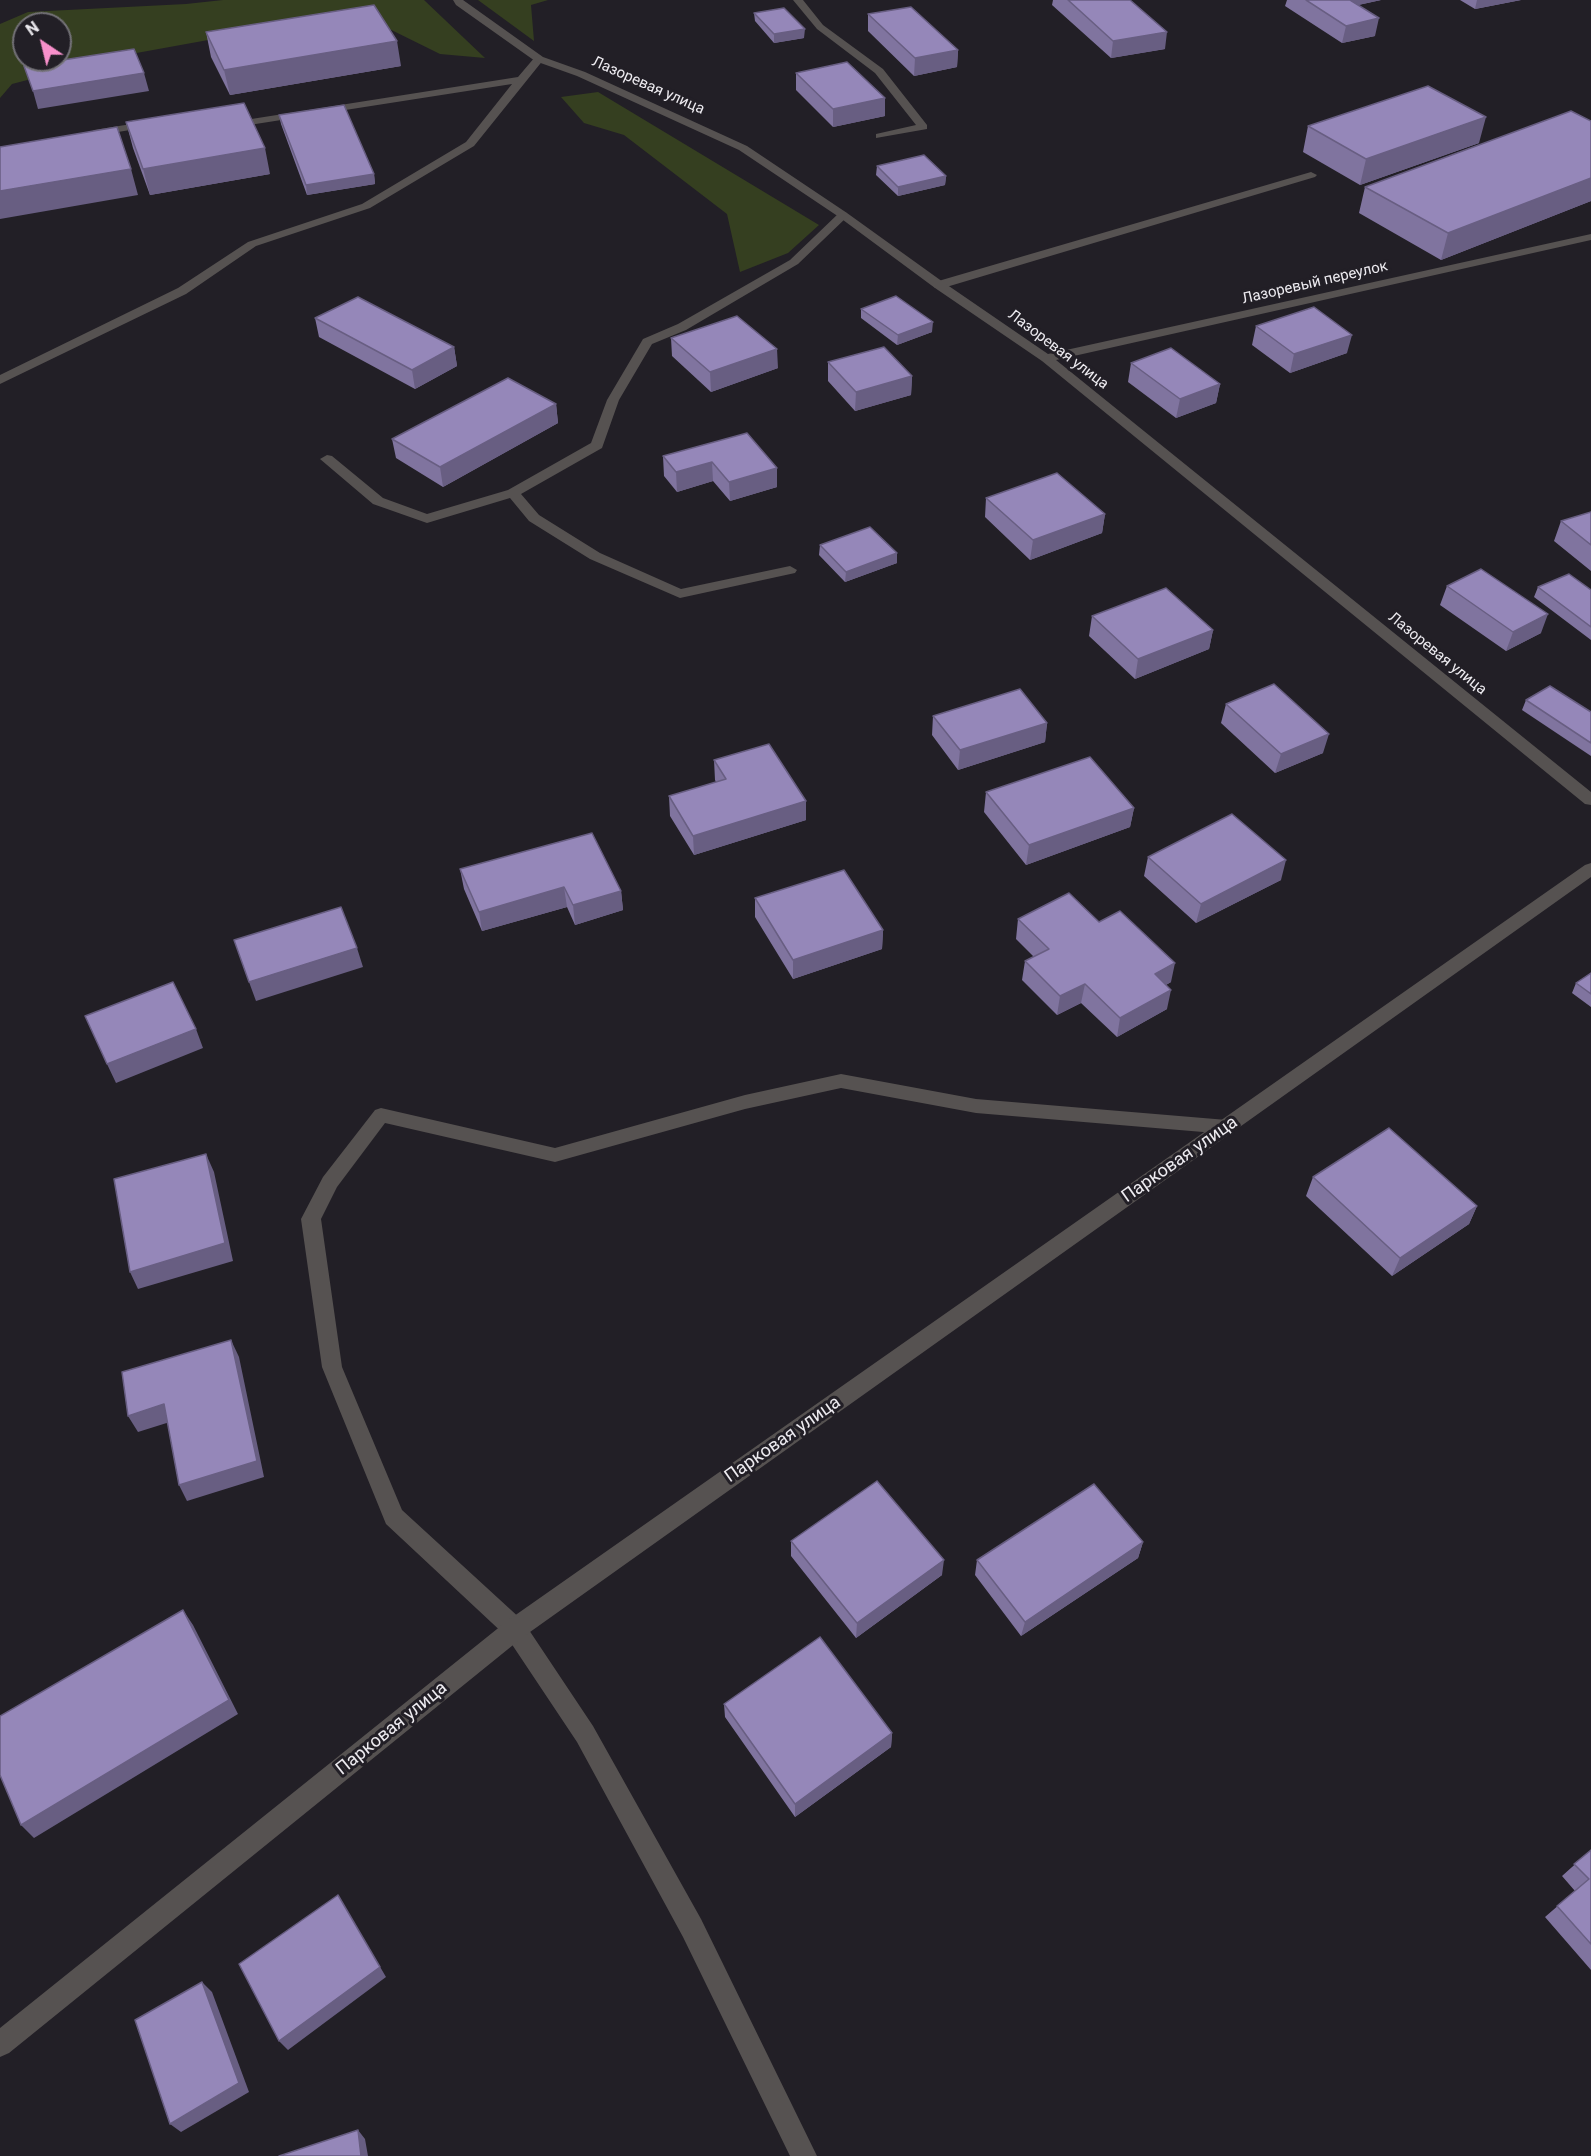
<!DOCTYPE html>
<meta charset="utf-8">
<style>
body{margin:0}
#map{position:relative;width:1591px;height:2156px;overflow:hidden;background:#221f26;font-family:Roboto,sans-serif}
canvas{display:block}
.north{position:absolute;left:12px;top:12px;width:60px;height:60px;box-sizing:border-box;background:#221f26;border:2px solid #737177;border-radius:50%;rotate:325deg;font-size:16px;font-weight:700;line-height:24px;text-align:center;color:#edebf0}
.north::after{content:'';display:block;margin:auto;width:21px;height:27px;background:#f890cb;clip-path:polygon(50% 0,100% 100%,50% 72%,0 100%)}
</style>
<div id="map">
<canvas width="1591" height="2156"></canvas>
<div class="north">N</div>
</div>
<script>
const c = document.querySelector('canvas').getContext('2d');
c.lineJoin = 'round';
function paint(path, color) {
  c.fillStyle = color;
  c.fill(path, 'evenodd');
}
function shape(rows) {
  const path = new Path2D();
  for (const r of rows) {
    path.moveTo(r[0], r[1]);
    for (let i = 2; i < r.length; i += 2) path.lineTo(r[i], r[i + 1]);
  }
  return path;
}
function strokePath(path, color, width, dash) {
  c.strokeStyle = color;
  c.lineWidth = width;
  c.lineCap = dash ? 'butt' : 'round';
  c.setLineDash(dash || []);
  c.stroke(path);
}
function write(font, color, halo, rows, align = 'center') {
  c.font = font + ' Roboto,sans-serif';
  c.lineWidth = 6;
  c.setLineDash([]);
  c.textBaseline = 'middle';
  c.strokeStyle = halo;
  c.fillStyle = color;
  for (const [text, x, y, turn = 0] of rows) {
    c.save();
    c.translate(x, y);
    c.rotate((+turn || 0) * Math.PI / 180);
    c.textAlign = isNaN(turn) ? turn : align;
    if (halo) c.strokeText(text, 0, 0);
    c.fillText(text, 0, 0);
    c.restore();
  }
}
paint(shape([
 [223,0,424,0,485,58,440,54,357,13,120,56,12,84,0,98,0,24,28,12,186,4],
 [24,24,60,24,60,60,24,60],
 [478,0,548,0,531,5,534,41],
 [598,92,819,225,788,253,740,272,727,214,624,135,584,123,561,97]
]), '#353f20');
paint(shape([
 [535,57,544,59,474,146,370,208,256,246,186,294,0,384,0,375,178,288,248,242,362,204,466,142,512,84,230,128,226,127,226,123,518,77,535,57],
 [150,121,154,122,154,126,94,136,89,133,94,130,150,121],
 [1311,172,1317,175,1315,177,943,288,935,288,933,285,935,282,1311,172],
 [843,212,847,213,847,217,798,264,686,330,652,344,619,400,602,448,521,494,539,515,600,553,681,589,790,566,797,570,795,573,680,598,590,559,529,521,510,498,427,523,373,504,320,459,327,455,332,456,383,498,427,514,508,490,591,443,607,400,643,339,678,324,790,260,839,213,843,212],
 [841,1074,976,1099,1227,1120,1233,1122,1236,1127,1233,1132,1227,1134,976,1113,841,1088,745,1109,555,1162,385,1123,337,1187,321,1219,342,1367,402,1510,523,1621,593,1726,701,1919,817,2156,790,2156,683,1937,577,1742,507,1637,386,1524,322,1367,301,1219,323,1177,375,1110,381,1108,555,1148,745,1095,841,1074]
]), '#565251');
paint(shape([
 [453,0,463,0,543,57,585,72,747,146,847,213,943,282,1048,354,1591,234,1591,240,1056,360,1591,792,1591,805,1585,804,1042,361,935,288,839,217,739,150,577,76,535,61,456,5,453,0],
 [793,0,803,0,823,25,883,69,927,125,927,129,876,138,876,134,916,125,875,73,817,29,793,0],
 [1591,863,1591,877,523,1637,9,2053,0,2057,0,2028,507,1621,1585,865,1591,863]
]), '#565251');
paint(shape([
 [1053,0,1130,0,1165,49,1111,58,1052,5],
 [1287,0,1381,0,1358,5,1375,36,1342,43,1285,6],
 [1460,0,1521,0,1475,9],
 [754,13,804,38,774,43,755,21],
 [868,14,958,50,957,67,914,76,868,31],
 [206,32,401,66,230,95,211,57],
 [796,73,885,116,833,127,796,90],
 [279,115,374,174,375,184,307,195,281,124],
 [1591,121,1591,201,1441,260,1359,213,1365,187],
 [126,122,270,174,150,195,133,148],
 [1308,126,1479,143,1360,185,1303,152],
 [877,166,946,176,945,185,898,196,876,175],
 [861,309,932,332,897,345,861,318],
 [315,318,454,347,457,366,415,389,319,337],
 [1256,326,1347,353,1290,373,1252,345],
 [671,338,778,368,711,392,672,356],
 [828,362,912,376,911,395,855,411,828,381],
 [1131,363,1220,384,1216,403,1176,418,1128,382],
 [556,404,558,423,443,487,396,458,392,439],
 [747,433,777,487,730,501,713,481,677,492,664,476,663,456],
 [986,498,1105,514,1102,533,1030,560,985,517],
 [1591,512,1591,571,1554,541,1561,521],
 [820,545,897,563,845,582,819,555],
 [1447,586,1541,633,1506,651,1440,605],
 [1538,587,1591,590,1591,640,1534,597],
 [1092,616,1213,630,1209,649,1135,679,1089,636],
 [1526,700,1591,712,1591,756,1522,710],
 [1226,704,1323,753,1275,773,1221,723],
 [933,716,1047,723,1045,742,958,770,932,735],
 [714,760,806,820,694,855,670,816,669,796,716,782,715,780],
 [986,792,1134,808,1130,827,1026,865,984,812],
 [1148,857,1281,880,1196,923,1144,876],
 [460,869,621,891,623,910,575,925,567,907,482,931,464,889],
 [755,898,883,930,882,949,793,979,755,917],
 [1018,919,1099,922,1171,982,1166,985,1167,1009,1117,1037,1081,1003,1057,1015,1022,980,1025,961,1034,957,1016,939],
 [1591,973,1591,1007,1572,993,1576,983],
 [1313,1177,1477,1206,1469,1224,1392,1276,1306,1196],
 [791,1541,942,1575,856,1638,791,1556],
 [1143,1542,1138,1558,1021,1636,975,1575,977,1560],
 [724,1704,892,1733,891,1747,795,1817,725,1717],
 [1591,1850,1591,1970,1545,1917,1575,1891,1562,1876]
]), '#80749f');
paint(shape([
 [1343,0,1381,0,1336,10],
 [1477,0,1521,0,1475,9],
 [1379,18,1375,36,1342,43,1346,26],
 [805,29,804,38,774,43,774,34],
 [1167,32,1165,49,1111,58,1113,41],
 [397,41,401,66,230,95,224,70],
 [958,50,957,67,914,76,915,58],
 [144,73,149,91,38,109,33,91],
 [885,98,885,116,833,127,833,109],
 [1486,117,1479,143,1360,185,1366,159],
 [265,148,270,174,150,195,143,169],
 [131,169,138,195,0,219,0,191],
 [374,174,375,184,307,195,306,185],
 [946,176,945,185,898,196,898,187],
 [1591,178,1591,201,1441,260,1448,233],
 [933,322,932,332,897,345,898,335],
 [1352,335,1347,353,1290,373,1294,354],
 [454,347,457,366,415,389,412,370],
 [777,349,778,368,711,392,710,372],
 [912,376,911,395,855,411,856,392],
 [1220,384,1216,403,1176,418,1180,399],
 [556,404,558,423,443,487,440,467],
 [712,462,713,481,677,492,676,472],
 [777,468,777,487,730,501,729,482],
 [1105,514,1102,533,1030,560,1033,540],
 [897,553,897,563,845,582,846,572],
 [1548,614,1541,633,1506,651,1513,632],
 [1213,630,1209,649,1135,679,1138,659],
 [1047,723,1045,742,958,770,960,750],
 [1329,734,1323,753,1275,773,1281,754],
 [806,801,806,820,694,855,693,836],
 [1134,808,1130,827,1026,865,1029,845],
 [1286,860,1281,880,1196,923,1201,904],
 [564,887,567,907,482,931,479,912],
 [621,891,623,910,575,925,573,905],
 [883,930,882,949,793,979,793,960],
 [357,948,363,967,256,1001,249,982],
 [1175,963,1171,982,1151,993,1155,974],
 [1085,984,1081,1003,1057,1015,1060,996],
 [1171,990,1167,1009,1117,1037,1120,1018],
 [196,1029,203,1048,116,1083,107,1064],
 [206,1154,214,1172,233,1261,138,1289,130,1272],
 [1477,1206,1469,1224,1392,1276,1400,1258],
 [231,1340,239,1357,264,1477,187,1501,179,1485],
 [164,1404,173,1421,138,1432,128,1416],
 [1143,1542,1138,1558,1021,1636,1025,1622],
 [944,1560,942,1575,856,1638,857,1623],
 [183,1610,193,1625,238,1714,34,1838,21,1825],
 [892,1733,891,1747,795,1817,795,1804],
 [338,1895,386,1977,288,2050,279,2041],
 [202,1982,212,1992,249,2092,181,2132,170,2124],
 [358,2130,365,2139,368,2156,361,2156]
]), '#685e82');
const building = shape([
 [1068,0,1130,0,1167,32,1113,41,1068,0],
 [1306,0,1350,0,1379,18,1346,26,1306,0],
 [374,5,397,41,224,70,206,32,374,5],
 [911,7,958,50,915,58,868,14,911,7],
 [784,8,805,29,774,34,754,13,784,8],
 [134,49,144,73,33,91,24,66,134,49],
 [847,62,885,98,833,109,796,73,847,62],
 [1428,86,1486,117,1366,159,1308,126,1428,86],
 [244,103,265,148,143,169,126,122,244,103],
 [344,105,374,174,306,185,279,115,344,105],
 [1571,111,1591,121,1591,178,1448,233,1365,187,1571,111],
 [117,127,131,169,0,191,0,147,117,127],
 [924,155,946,176,898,187,877,166,924,155],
 [896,296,933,322,898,335,861,309,896,296],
 [358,297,454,347,412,370,315,318,358,297],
 [1314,307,1352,335,1294,354,1256,326,1314,307],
 [737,316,777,349,710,372,671,338,737,316],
 [884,347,912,376,856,392,828,362,884,347],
 [1171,348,1220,384,1180,399,1131,363,1171,348],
 [508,378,556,404,440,467,392,439,508,378],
 [747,433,777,468,729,482,712,462,676,472,663,456,747,433],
 [1057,473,1105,514,1033,540,986,498,1057,473],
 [1591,512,1591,545,1561,521,1591,512],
 [870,527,897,553,846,572,820,545,870,527],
 [1481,569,1548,614,1513,632,1447,586,1481,569],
 [1569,574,1591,590,1591,627,1538,587,1569,574],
 [1166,588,1213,630,1138,659,1092,616,1166,588],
 [1274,684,1329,734,1281,754,1226,704,1274,684],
 [1550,686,1591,712,1591,743,1526,700,1550,686],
 [1020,689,1047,723,960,750,933,716,1020,689],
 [769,744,806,801,693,836,669,796,726,779,714,760,769,744],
 [1090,757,1134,808,1029,845,986,792,1090,757],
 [1232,814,1286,860,1201,904,1148,857,1232,814],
 [592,833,621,891,573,905,564,887,479,912,460,869,592,833],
 [844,870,883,930,793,960,755,898,844,870],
 [1069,893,1099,922,1120,911,1175,963,1155,974,1171,990,1120,1018,1085,984,1060,996,1025,961,1049,949,1018,919,1069,893],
 [341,907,357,948,249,982,234,940,341,907],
 [1591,973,1591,994,1576,983,1591,973],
 [173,982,196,1029,107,1064,85,1016,173,982],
 [1389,1128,1477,1206,1400,1258,1313,1177,1389,1128],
 [206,1154,225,1243,130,1272,114,1179,206,1154],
 [231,1340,257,1461,179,1485,164,1404,128,1416,122,1372,231,1340],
 [877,1481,944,1560,857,1623,791,1541,877,1481],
 [1094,1484,1143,1542,1025,1622,977,1560,1094,1484],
 [183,1610,229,1700,21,1825,0,1775,0,1716,183,1610],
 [820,1637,892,1733,795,1804,724,1704,820,1637],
 [1591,1850,1591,1944,1557,1906,1589,1879,1574,1864,1591,1850],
 [338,1895,380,1967,279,2041,239,1964,338,1895],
 [202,1982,239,2083,170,2124,135,2020,202,1982],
 [358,2130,361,2156,279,2156,358,2130]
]);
paint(building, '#9587b9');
strokePath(building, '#685e82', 1.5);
write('15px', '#edebf0', '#221f26', [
 ["Лазоревая улица",648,86,24],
 ["Лазоревый переулок",1315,283,-13],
 ["Лазоревая улица",1058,350,37],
 ["Лазоревая улица",1437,654,39]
]);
write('18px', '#edebf0', '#221f26', [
 ["Парковая улица",1180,1160,-35],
 ["Парковая улица",783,1440,-35],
 ["Парковая улица",392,1729,-39]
]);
</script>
